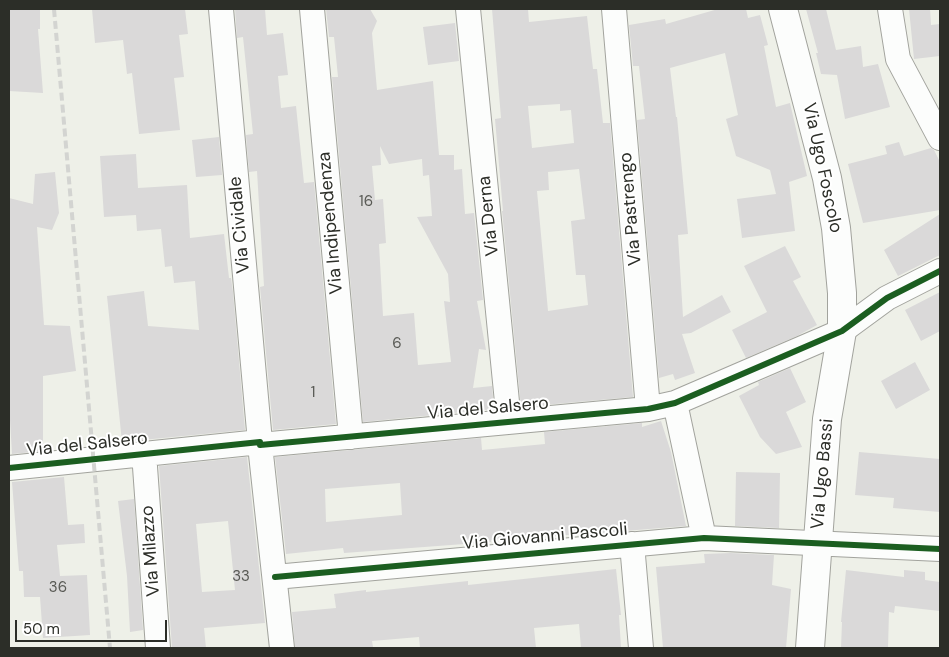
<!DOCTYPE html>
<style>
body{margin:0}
#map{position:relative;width:949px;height:657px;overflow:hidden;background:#eef0e8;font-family:"DM Sans",sans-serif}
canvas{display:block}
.frame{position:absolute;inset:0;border:10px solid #2c2e28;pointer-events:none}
.scale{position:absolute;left:15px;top:620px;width:152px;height:22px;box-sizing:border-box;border:2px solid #2c2e28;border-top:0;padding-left:6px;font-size:15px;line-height:18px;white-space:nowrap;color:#2c2e28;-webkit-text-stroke:4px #fff;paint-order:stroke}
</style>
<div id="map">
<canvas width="949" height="657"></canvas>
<div class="frame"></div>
<div class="scale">50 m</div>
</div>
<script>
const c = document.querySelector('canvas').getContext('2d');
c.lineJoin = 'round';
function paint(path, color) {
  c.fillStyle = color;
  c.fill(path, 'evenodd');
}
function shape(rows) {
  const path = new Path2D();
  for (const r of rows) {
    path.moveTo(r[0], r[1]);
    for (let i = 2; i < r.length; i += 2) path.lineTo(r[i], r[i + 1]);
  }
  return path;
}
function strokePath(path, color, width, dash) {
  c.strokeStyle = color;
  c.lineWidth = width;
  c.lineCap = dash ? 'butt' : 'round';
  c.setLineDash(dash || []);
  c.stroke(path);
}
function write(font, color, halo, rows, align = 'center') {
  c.font = font + ' "DM Sans",sans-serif';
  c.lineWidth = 4;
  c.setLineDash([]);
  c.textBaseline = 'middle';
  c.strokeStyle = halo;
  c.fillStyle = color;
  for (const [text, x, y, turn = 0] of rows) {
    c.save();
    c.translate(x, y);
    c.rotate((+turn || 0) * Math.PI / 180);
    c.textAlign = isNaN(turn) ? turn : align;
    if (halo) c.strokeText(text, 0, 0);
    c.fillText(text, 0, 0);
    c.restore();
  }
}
paint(shape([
 [31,9,40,9,40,29,38,29,43,93,9,91,9,10],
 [92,9,185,9,188,34,179,35,184,77,174,78,180,130,139,134,132,73,127,74,123,40,95,43],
 [235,9,265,9,267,35,283,33,288,75,278,76,281,108,296,106,304,183,314,182,336,424,273,430,260,287,264,286,258,188,257,171,249,172,246,135,253,134,243,37,237,38],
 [326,9,370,9,377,21,372,33,377,90,433,81,439,155,454,155,454,170,462,169,465,214,474,213,483,300,477,301,486,350,479,349,473,388,492,386,494,409,363,422,332,77,338,77,334,37,329,37],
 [380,146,389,164,422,159,423,176,429,175,432,216,417,217,448,274,450,302,444,301,451,362,418,365,414,313,383,316,379,244,386,243,383,199,375,200,372,166,381,165],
 [492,9,528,9,529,22,587,16,593,69,597,69,603,123,610,123,633,397,521,407,502,211,503,211,495,119,501,118],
 [560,104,560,111,571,110,574,143,532,148,528,106],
 [579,169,585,219,571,221,576,275,585,275,588,305,548,311,537,191,549,190,548,172],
 [718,9,746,9,748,18,760,15,768,45,764,46,776,107,790,103,807,176,789,182,795,231,742,238,737,199,776,194,770,170,736,156,726,119,738,115,725,53,670,68,676,117,677,117,688,234,678,235,683,317,722,295,731,312,691,333,682,334,695,373,675,380,673,374,659,378,637,120,645,119,639,66,633,66,629,25,665,19,666,24],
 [806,9,826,9,836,50,861,46,863,67,878,64,890,107,845,119,837,75,821,74,816,53,818,53],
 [909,9,930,9,931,25,940,24,940,56,914,59],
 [455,23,459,61,428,65,423,27],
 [219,137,222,175,196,177,192,140],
 [899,142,904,156,931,148,934,150,940,162,940,210,863,223,848,164,887,154,885,146],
 [136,154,138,188,187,185,190,238,224,234,229,278,231,278,233,292,245,430,122,442,107,296,144,291,148,326,199,330,195,281,174,283,172,266,165,267,161,229,137,231,136,215,104,217,100,156],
 [55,172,59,213,52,230,37,227,44,325,70,326,76,371,43,376,43,451,12,454,9,403,9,198,33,204,35,174],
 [940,214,940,255,898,276,884,250],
 [785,246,801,277,793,281,817,325,797,336,746,358,732,330,767,312,744,266],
 [940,292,940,331,921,341,905,310],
 [915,362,930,390,896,409,881,381],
 [790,368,806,402,786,412,802,447,776,454,760,437,739,396,759,385,758,382],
 [661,421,671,452,686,526,600,533,551,536,551,534,491,540,491,542,344,553,343,548,286,554,275,457,481,438,482,450,545,444,544,432,642,423,642,427],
 [400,483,402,515,326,522,325,489],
 [859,452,940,459,940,512,893,508,894,498,855,495],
 [247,457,265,623,204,628,206,648,172,648,159,466],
 [228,521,235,590,202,592,196,524],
 [736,472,780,473,779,528,735,526],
 [64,477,68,525,84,524,85,543,57,545,60,576,87,575,90,635,43,638,40,597,24,597,23,571,19,571,12,482],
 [134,499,143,630,130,632,127,576,118,501],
 [730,553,774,555,772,585,791,589,786,648,663,648,656,567,705,563,704,554],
 [616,569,621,615,619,615,621,648,581,648,579,624,534,628,536,648,420,648,419,637,372,641,373,647,360,648,295,648,292,612,336,608,334,594,366,590,366,592,468,581,468,585],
 [846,570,904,577,904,570,925,572,925,580,940,582,940,611,895,606,894,613,889,612,888,648,841,648,842,622,841,622]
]), '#dad9d9');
const minor = shape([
 [221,9,260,442],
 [312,9,351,437],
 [468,9,509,422],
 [614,9,648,409],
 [890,9,898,59,940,138],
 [675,403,704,538],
 [260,445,282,648],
 [144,453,158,648],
 [9,468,260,442,260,445,648,409,675,403,842,331,887,298,940,271],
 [632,544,641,648],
 [275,577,704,538,940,549]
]);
const major = shape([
 [783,9,827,178,836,228,842,293,842,331,827,419,810,648]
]);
strokePath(minor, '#a2a39d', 26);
strokePath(major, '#a2a39d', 30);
strokePath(minor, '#fcfdfc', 24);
strokePath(major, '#fcfdfc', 28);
strokePath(shape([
 [54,9,110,648]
]), '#d3d4d1', 4, [8, 4]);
strokePath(shape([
 [9,468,260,442,260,445,648,409,675,403,842,331,887,298,940,271],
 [275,577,704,538,940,549]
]), '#1b5e20', 6);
write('15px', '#585954', null, [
 ["16",366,202],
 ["6",397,344],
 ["1",313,393],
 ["33",241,577],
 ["36",58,588]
]);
write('18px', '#2c2e28', '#fff', [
 ["Via Ugo Foscolo",822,168,78],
 ["Via Pastrengo",631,209,-95],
 ["Via Derna",489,216,-96],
 ["Via Indipendenza",331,223,-95],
 ["Via Cividale",240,225,-95],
 ["Via del Salsero",488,409,-5],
 ["Via del Salsero",87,445,-6],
 ["Via Ugo Bassi",823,474,-85],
 ["Via Giovanni Pascoli",545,537,-5],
 ["Via Milazzo",151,551,-94]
]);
</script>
